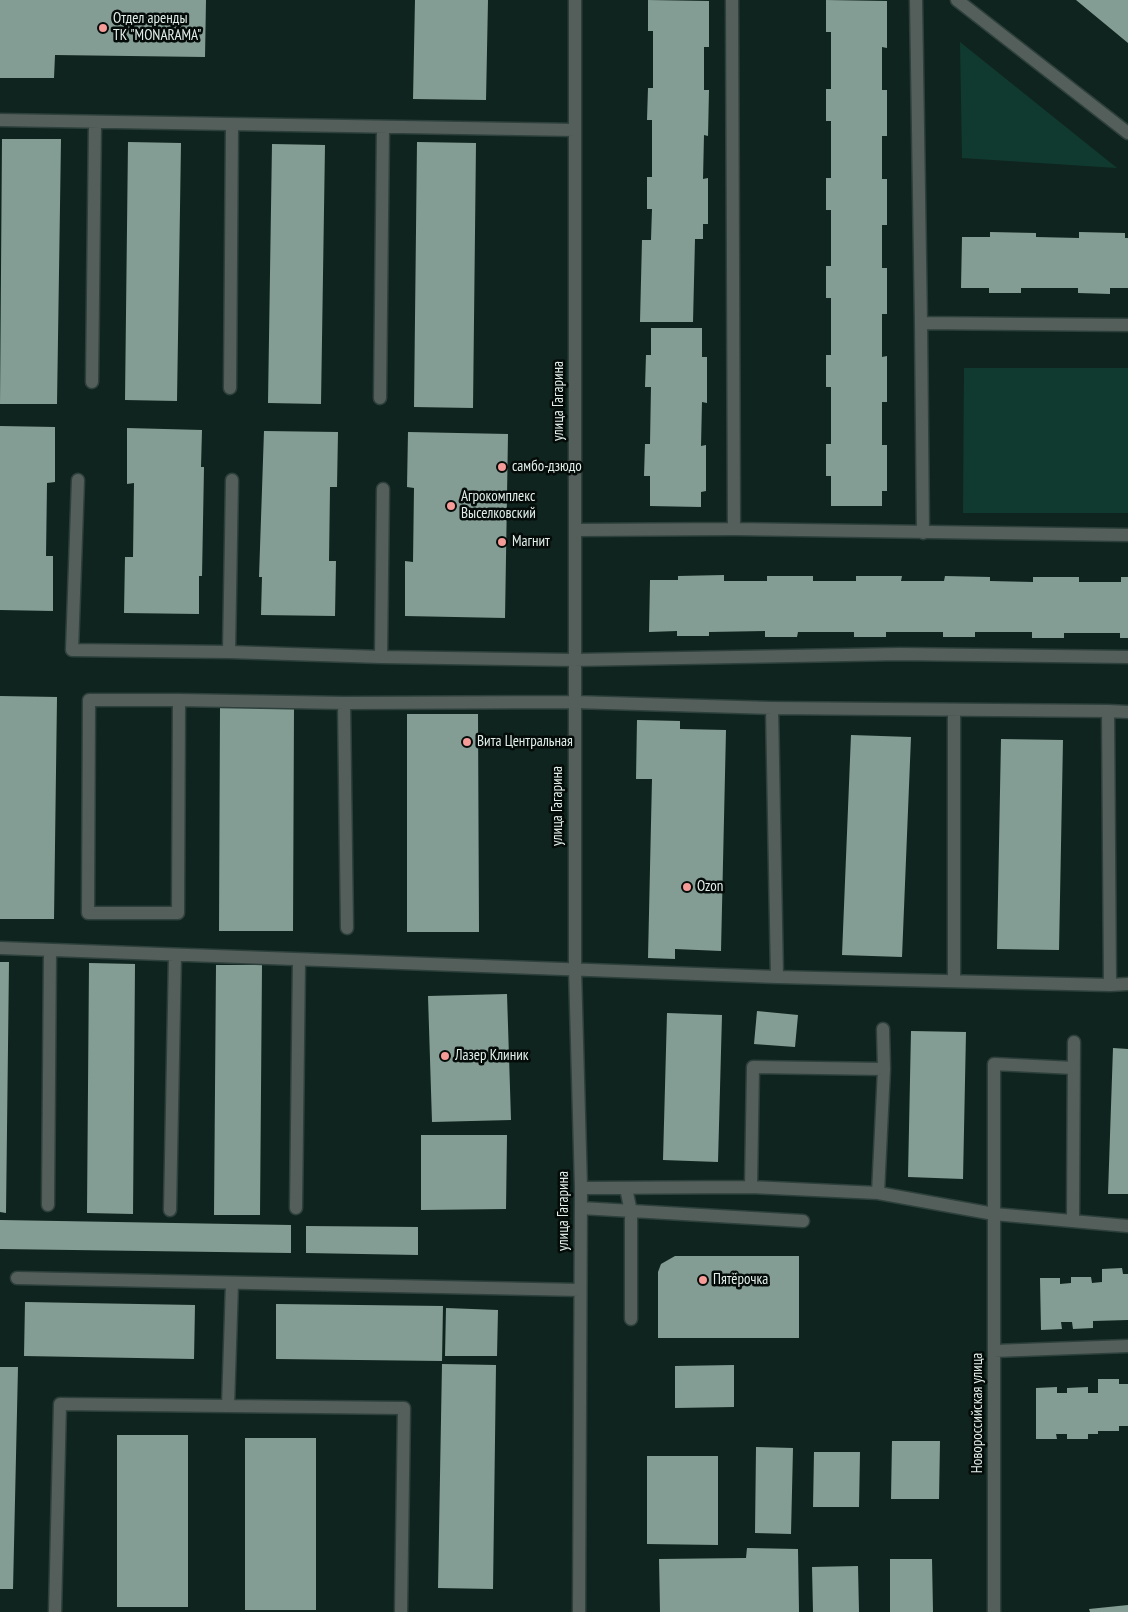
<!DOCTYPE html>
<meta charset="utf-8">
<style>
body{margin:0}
canvas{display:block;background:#0f241e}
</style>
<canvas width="1128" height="1612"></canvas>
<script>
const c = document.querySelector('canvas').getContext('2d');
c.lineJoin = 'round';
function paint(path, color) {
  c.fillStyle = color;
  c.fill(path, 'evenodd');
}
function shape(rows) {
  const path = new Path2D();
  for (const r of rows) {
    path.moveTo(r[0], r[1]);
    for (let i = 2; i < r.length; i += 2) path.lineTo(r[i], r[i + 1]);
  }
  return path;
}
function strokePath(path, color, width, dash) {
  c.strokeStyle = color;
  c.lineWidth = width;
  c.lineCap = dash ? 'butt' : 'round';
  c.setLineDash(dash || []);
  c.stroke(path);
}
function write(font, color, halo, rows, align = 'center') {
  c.font = font + ' "PT Sans Narrow",sans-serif';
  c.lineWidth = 5;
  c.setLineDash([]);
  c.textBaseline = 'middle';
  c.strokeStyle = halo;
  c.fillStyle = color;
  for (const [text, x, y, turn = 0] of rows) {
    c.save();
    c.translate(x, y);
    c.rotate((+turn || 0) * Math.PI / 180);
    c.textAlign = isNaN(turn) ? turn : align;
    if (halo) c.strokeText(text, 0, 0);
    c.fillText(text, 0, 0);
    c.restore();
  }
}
paint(shape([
 [960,42,1117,168,962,158],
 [964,368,1128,368,1128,513,963,513]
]), '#103a2f');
paint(shape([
 [0,0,206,0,205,57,55,55,54,78,0,78],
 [415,0,488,0,486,100,413,99],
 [648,0,709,1,709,47,704,47,704,90,709,90,708,136,704,135,703,179,708,178,708,224,703,224,703,239,695,239,693,322,640,322,642,240,651,240,652,209,647,209,647,177,652,177,652,120,647,120,648,88,653,88,653,31,648,31],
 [826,0,887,1,887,48,882,47,882,90,887,90,887,136,882,136,882,179,887,179,887,225,882,225,882,268,887,268,887,314,882,314,882,357,887,356,887,402,882,402,882,445,887,445,887,491,882,491,882,506,831,506,831,476,826,476,826,444,831,444,831,387,826,387,826,355,831,355,831,298,826,298,826,266,831,266,831,210,826,210,826,178,831,178,831,121,826,121,826,89,831,89,831,32,826,32],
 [1076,0,1128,0,1128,43],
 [2,139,61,139,57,404,0,404],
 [128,142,181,143,177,401,125,400],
 [417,142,476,143,473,408,414,407],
 [272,144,325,145,321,404,268,403],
 [990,232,1036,233,1036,237,1079,238,1079,232,1125,233,1125,238,1128,238,1128,288,1110,288,1110,294,1078,293,1078,288,1021,288,1021,293,989,293,989,288,961,288,962,237,990,237],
 [651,328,702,328,702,357,707,357,707,403,702,402,701,446,706,445,706,491,701,492,701,507,650,506,650,476,644,476,645,444,650,444,651,387,645,387,646,355,651,355],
 [0,426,55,427,55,482,47,483,46,556,53,556,53,611,0,610],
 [127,428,202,430,201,467,204,467,202,576,199,576,199,614,124,613,125,557,133,557,134,483,127,484],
 [264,431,338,432,337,487,330,487,329,561,336,561,335,616,261,615,262,577,259,577],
 [408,432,508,434,505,618,405,616,405,561,413,562,414,488,407,487],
 [724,575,724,581,767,581,767,576,813,576,813,581,856,581,856,576,902,576,901,581,944,581,945,576,990,577,990,581,1033,582,1033,577,1079,577,1079,582,1121,582,1121,577,1128,577,1128,638,1120,638,1120,633,1064,633,1064,638,1032,638,1032,632,975,632,975,637,943,637,943,632,886,632,886,637,854,637,854,632,798,632,797,637,765,637,765,631,709,632,709,636,677,636,677,631,649,632,650,580,678,580,678,576],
 [0,696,57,697,54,919,0,919],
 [220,707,294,707,293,931,219,931],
 [407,714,478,714,479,932,407,932],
 [637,720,680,721,680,729,726,730,721,951,675,949,675,959,648,958,652,779,636,779],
 [851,735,911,737,902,957,842,955],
 [1001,739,1063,740,1059,950,997,949],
 [0,962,9,962,6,1213,0,1212],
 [89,963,135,964,133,1214,87,1213],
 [216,965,262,965,260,1215,214,1215],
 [507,994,511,1120,432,1122,428,996],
 [757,1011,798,1015,795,1047,754,1044],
 [667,1013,722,1015,718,1162,663,1160],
 [911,1031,966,1032,963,1179,908,1177],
 [1113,1048,1128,1049,1128,1194,1108,1194],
 [421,1135,507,1135,506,1209,421,1210],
 [0,1220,291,1225,291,1253,0,1249],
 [306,1226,418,1227,418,1255,306,1253],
 [675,1256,799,1256,799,1338,658,1338,658,1272,661,1264],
 [1122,1268,1123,1274,1128,1274,1128,1320,1093,1321,1093,1328,1073,1329,1072,1322,1061,1322,1062,1329,1041,1330,1040,1278,1060,1278,1060,1284,1071,1283,1071,1277,1091,1277,1092,1283,1102,1282,1102,1269],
 [25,1302,195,1305,194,1359,24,1356],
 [276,1304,443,1306,442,1361,276,1359],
 [446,1308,498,1310,497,1356,445,1356],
 [442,1364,496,1365,493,1589,438,1588],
 [734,1365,734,1407,675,1408,675,1366],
 [0,1367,18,1367,13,1589,0,1589],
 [1098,1379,1119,1379,1119,1384,1128,1384,1128,1426,1119,1426,1119,1431,1098,1431,1098,1434,1088,1434,1088,1439,1067,1439,1067,1434,1056,1434,1057,1439,1036,1439,1036,1388,1057,1387,1057,1393,1067,1393,1067,1388,1088,1387,1088,1393,1098,1393],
 [117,1435,188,1435,188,1607,117,1607],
 [245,1438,316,1438,316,1610,245,1610],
 [892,1441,940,1441,939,1499,891,1499],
 [756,1447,793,1448,791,1534,755,1533],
 [814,1452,860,1452,859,1507,813,1507],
 [647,1456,718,1456,718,1545,647,1544],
 [747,1548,798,1549,799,1612,660,1612,659,1559,746,1558],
 [890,1559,932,1559,933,1612,890,1612],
 [858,1566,859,1612,813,1612,812,1567],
 [1128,1605,1128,1612,1090,1612,1089,1609]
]), '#849d94');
const minor = shape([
 [575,0,575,969,581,1188,579,1612],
 [732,0,734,529],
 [916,0,921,323],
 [957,0,1128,133],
 [0,120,575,130],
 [92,382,95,123],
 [230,388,232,126],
 [380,398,383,128],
 [78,480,72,650,229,652],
 [232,480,229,652,381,657],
 [383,489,381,657,574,660,900,654,1128,657],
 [576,530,734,529,1128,535],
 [923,533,921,323,1128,325],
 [179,700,89,700,88,913,178,913,179,700,344,703],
 [772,708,777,977],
 [1108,711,1128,712],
 [0,948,777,977,1110,985,1108,711,772,708,574,702,344,703,347,928],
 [954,980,954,710],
 [1110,985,1128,984],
 [751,1187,753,1067,884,1069],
 [581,1188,751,1187,878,1193,994,1214,1128,1226],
 [626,1188,631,1212,631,1319],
 [878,1193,884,1069,883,1029],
 [48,1205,50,951],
 [296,1208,299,960],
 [581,1208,803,1221],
 [170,1210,175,955],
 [1073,1221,1074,1042],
 [17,1278,580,1290],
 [232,1283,228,1406,404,1408,401,1612],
 [994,1351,1128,1346],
 [55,1612,60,1404,228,1406],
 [994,1612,994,1064,1074,1068]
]);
strokePath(minor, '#2d403b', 15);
strokePath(minor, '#545e5b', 12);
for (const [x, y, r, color] of [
 [103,28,5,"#f59b98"],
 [502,467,5,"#f59b98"],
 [451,506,5,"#f59b98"],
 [502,542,5,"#f59b98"],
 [467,742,5,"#f59b98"],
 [687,887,5,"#f59b98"],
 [445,1056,5,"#f59b98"],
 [703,1280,5,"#f59b98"]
]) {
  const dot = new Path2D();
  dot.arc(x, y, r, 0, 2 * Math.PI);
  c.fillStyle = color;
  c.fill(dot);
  strokePath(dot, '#040b08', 2);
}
write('15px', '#e2efea', '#040b08', [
 ["Отдел аренды",113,19],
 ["ТК \"MONARAMA\"",113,36],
 ["самбо-дзюдо",512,467],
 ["Агрокомплекс",461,497],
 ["Выселковский",461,514],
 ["Магнит",512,542],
 ["Вита Центральная",477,742],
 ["Ozon",697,887],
 ["Лазер Клиник",455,1056],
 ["Пятёрочка",713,1280]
], 'left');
write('15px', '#e2efea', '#040b08', [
 ["улица Гагарина",559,401,-90],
 ["улица Гагарина",558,806,-90],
 ["улица Гагарина",564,1211,-90],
 ["Новороссийская улица",978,1413,-90]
]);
</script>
